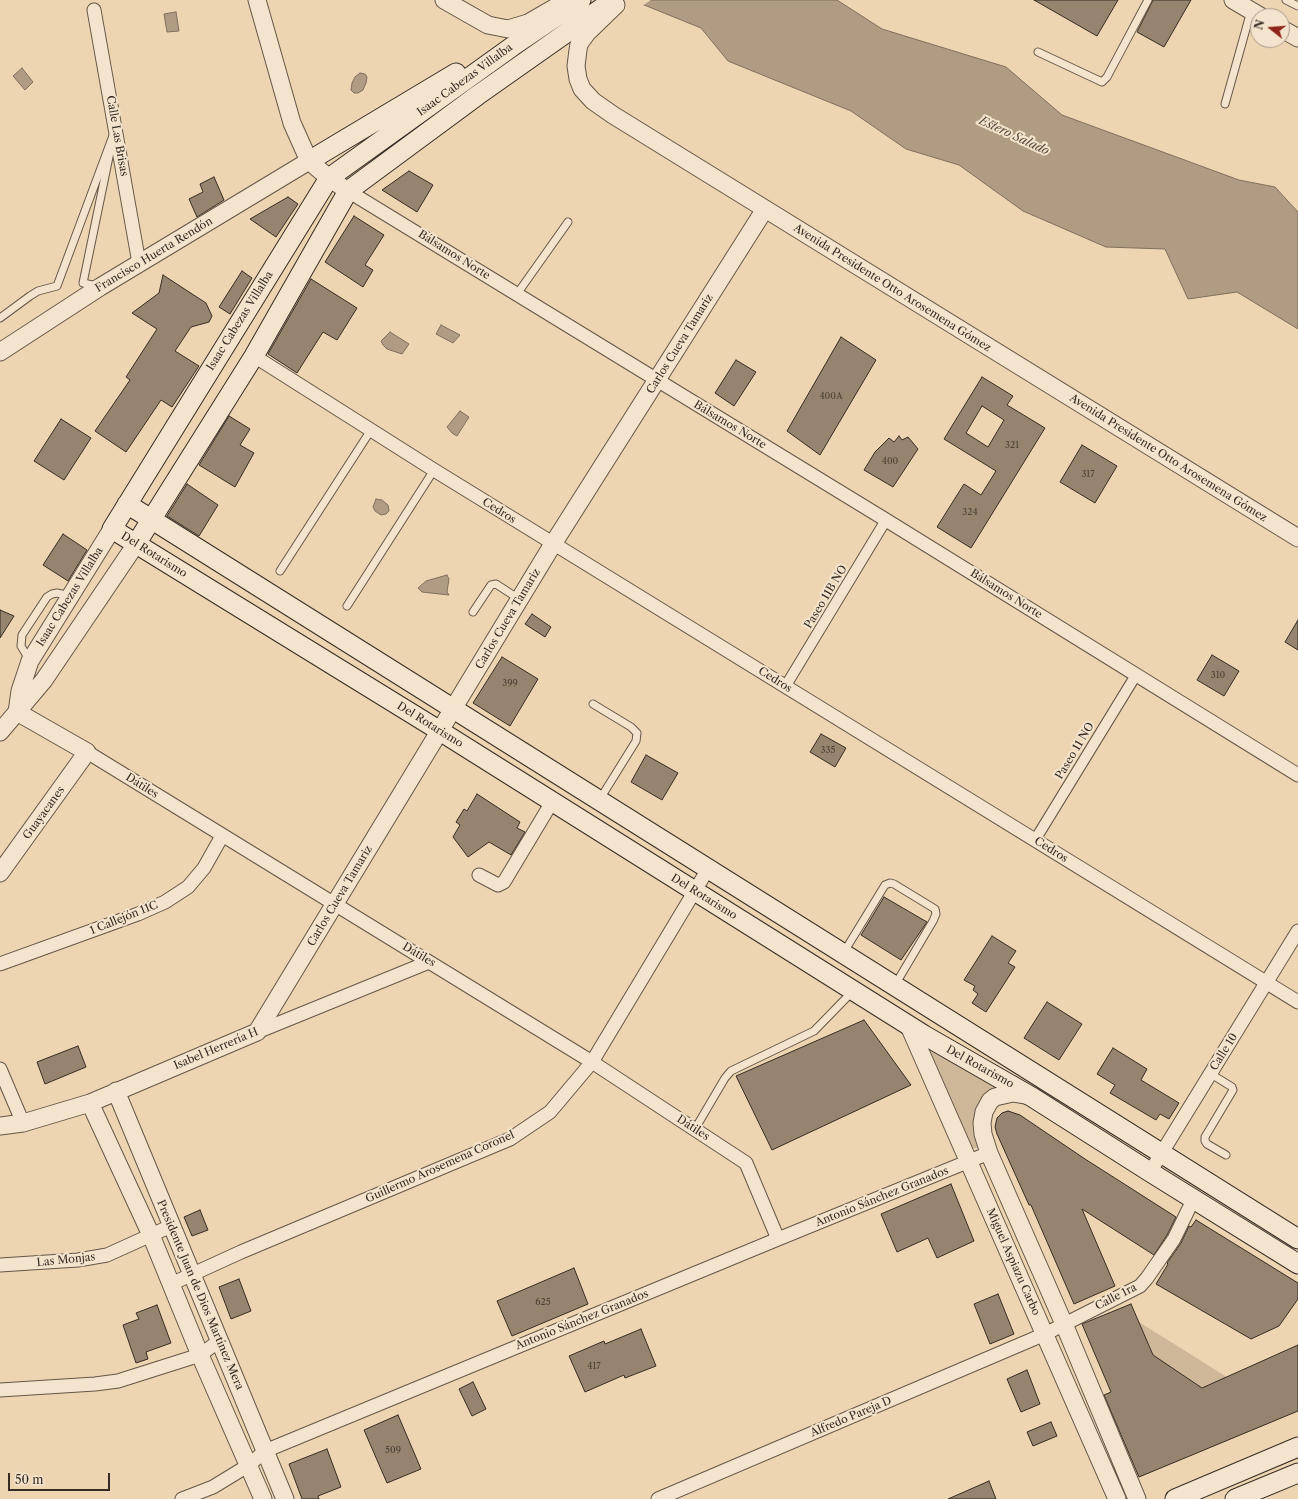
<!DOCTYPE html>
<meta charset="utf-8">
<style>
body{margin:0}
#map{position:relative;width:1298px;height:1499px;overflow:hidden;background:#eed5b2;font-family:"Libre Caslon Text",serif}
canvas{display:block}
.north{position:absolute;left:1250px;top:8px;width:40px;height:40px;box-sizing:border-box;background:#f4e4cd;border:1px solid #a89a8a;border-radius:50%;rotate:287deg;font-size:11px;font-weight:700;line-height:16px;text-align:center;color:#362c25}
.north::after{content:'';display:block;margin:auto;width:14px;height:18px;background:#8f2418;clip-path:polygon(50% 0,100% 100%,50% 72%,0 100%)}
.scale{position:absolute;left:8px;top:1473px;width:102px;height:18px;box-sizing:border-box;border:2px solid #362c25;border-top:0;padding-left:5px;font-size:12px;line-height:14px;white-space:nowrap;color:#362c25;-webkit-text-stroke:3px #f4e4cd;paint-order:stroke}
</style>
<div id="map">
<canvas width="1298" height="1499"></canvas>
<div class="north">N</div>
<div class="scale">50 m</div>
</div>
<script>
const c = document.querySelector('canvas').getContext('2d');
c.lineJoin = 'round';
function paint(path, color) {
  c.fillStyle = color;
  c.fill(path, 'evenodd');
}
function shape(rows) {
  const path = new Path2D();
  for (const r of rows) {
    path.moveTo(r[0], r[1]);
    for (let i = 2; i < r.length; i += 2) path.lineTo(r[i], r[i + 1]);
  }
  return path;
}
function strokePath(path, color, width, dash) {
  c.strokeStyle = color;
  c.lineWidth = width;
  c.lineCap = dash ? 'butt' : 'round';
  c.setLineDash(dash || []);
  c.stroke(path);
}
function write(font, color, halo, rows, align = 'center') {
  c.font = font + ' "Libre Caslon Text",serif';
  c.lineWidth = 4;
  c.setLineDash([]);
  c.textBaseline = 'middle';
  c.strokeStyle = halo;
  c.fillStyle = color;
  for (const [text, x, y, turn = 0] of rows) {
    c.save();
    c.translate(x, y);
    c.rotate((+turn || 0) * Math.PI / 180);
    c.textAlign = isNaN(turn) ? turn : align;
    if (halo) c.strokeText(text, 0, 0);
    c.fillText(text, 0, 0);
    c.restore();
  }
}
paint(shape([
 [923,1044,1004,1083,981,1098,975,1112,975,1130,980,1146,971,1150],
 [1139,1322,1227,1377,1202,1388,1171,1367,1159,1372]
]), '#cfb89a');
const water = shape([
 [632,0,837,0,882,29,1006,67,1062,115,1239,180,1275,187,1298,212,1298,329,1237,292,1188,299,1165,249,1106,247,1023,211,959,165,906,149,851,111,728,61,701,28,632,0],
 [176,12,179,31,167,32,164,14,176,12],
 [22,68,33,82,25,90,13,76,22,68],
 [360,73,365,74,367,77,366,83,363,90,358,93,354,93,351,90,352,83,355,77,360,73],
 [441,325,460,335,453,343,436,334,441,325],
 [390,332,409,344,402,354,387,349,383,345,381,341,390,332],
 [460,411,469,417,457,436,452,433,447,427,460,411],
 [376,499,382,500,388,505,389,511,386,514,381,515,375,511,373,507,376,499],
 [447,575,449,579,447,592,449,595,422,592,418,588,426,581,447,575]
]);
paint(water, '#af9c82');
strokePath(water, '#7f6f5d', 1);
paint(shape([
 [630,0,651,0,642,6,631,2]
]), '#eed5b2');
const building = shape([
 [1034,0,1118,0,1097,36,1034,0],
 [1153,0,1191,0,1164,47,1137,32,1153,0],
 [409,171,433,185,417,212,382,190,409,171],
 [214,177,224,200,197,217,189,199,203,192,200,184,214,177],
 [288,197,298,204,276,237,250,219,288,197],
 [354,216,384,235,365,265,373,270,363,287,325,262,354,216],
 [242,271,252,278,230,314,219,307,242,271],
 [163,275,206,303,212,316,209,322,191,327,175,351,199,366,172,407,161,400,126,452,95,431,130,380,126,377,157,329,132,313,159,293,163,275],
 [311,279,357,308,337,340,323,332,297,373,268,354,311,279],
 [841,337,876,360,820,455,787,431,841,337],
 [736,360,756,372,734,406,715,393,736,360],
 [982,377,1013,396,1007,405,1045,428,971,548,937,527,964,484,981,495,996,471,944,439,982,377],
 [982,406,1004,420,988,447,966,433,982,406],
 [229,416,250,429,240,445,254,453,235,487,199,465,229,416],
 [61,419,91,438,64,480,34,461,61,419],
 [899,436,902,440,908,437,918,449,893,487,864,470,875,452,889,438,894,442,899,436],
 [1082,445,1117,466,1095,503,1060,482,1082,445],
 [187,484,218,505,199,536,167,516,187,484],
 [63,534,87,550,68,581,43,565,63,534],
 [0,610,14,616,0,638,0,610],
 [532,614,551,627,545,637,525,624,532,614],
 [1298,620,1298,650,1285,642,1298,620],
 [1212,655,1239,671,1224,696,1197,680,1212,655],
 [502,657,538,679,510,726,473,703,502,657],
 [821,734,846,748,835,767,810,752,821,734],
 [646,755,678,773,662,800,631,782,646,755],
 [477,794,520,822,517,828,525,832,511,855,489,842,468,857,453,837,460,825,456,822,464,809,467,811,477,794],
 [884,897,927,922,901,960,861,935,884,897],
 [992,936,1016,951,1008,963,1015,967,986,1012,972,1003,978,994,973,990,975,986,964,980,992,936],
 [1047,1002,1082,1024,1059,1060,1024,1038,1047,1002],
 [864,1020,911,1085,772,1150,736,1076,864,1020],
 [78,1046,86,1067,45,1084,37,1062,78,1046],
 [1113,1048,1147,1069,1141,1080,1179,1103,1169,1119,1160,1114,1156,1120,1110,1093,1115,1085,1097,1074,1113,1048],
 [1008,1111,1020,1115,1085,1159,1176,1217,1167,1235,1154,1255,1082,1209,1115,1286,1074,1304,1031,1205,1029,1205,997,1134,995,1127,997,1118,1002,1113,1008,1111],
 [951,1184,974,1241,937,1258,928,1238,897,1252,881,1214,951,1184],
 [200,1210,208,1230,192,1236,184,1217,200,1210],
 [1196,1220,1298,1283,1298,1299,1279,1326,1251,1339,1156,1284,1168,1264,1167,1263,1181,1243,1189,1226,1191,1227,1196,1220],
 [574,1268,588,1304,512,1336,497,1301,574,1268],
 [239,1279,251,1311,231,1319,219,1287,239,1279],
 [998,1294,1014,1334,990,1344,974,1304,998,1294],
 [1131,1304,1153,1355,1202,1388,1298,1345,1298,1411,1139,1477,1104,1395,1111,1392,1082,1324,1131,1304],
 [157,1305,171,1343,146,1352,148,1359,136,1363,123,1325,139,1319,136,1313,157,1305],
 [641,1329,656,1366,625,1378,624,1375,585,1392,569,1356,604,1341,605,1344,641,1329],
 [1027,1370,1040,1404,1021,1412,1007,1379,1027,1370],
 [473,1382,486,1409,472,1416,459,1389,473,1382],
 [398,1415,421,1469,387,1483,364,1430,398,1415],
 [1051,1422,1057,1436,1033,1446,1027,1432,1051,1422],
 [327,1449,341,1487,318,1496,319,1499,302,1499,289,1464,327,1449],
 [989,1481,996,1499,948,1499,989,1481]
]);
paint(building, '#96846e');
strokePath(building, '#362c25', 1);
const service = shape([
 [1286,0,1298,6],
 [1038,52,1102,82,1107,77,1148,0],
 [1225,104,1251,11],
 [97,286,83,283,110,152],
 [517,294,568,222],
 [0,318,30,296,38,291,57,286,114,133],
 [280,571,371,430],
 [347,606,434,470],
 [473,612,491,585,496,584,519,599],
 [30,661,21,646,22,635,47,597,52,594,57,593,70,596],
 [593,704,631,727,637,733,636,741,600,799],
 [844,952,885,885,890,883,894,884,935,909,936,914,933,921,895,985],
 [1211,1074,1232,1087,1233,1090,1205,1137,1205,1141,1207,1144,1226,1155],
 [695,1129,725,1078,731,1071,814,1031,853,991]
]);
const pedestrian = shape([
 [785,687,886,520],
 [1035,840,1136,675]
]);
const minor = shape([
 [94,10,139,263],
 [348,191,886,520,1298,775],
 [254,356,434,470,1298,1002],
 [87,752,592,1062,746,1163,778,1239],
 [479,875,498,885,504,882,552,802],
 [0,964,138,914,165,902,188,887,204,868,222,836],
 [257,1032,429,962],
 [0,1069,23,1123],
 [1150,1172,1298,931],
 [0,1265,78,1260,107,1255,171,1226],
 [171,1284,241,1252,510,1139,550,1112,592,1062,708,869],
 [0,1390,95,1384,118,1381,200,1355,219,1341],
 [182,1499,213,1487,249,1465,265,1451,778,1239,989,1153],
 [658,1499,1045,1334,1140,1286,1147,1278,1174,1239,1193,1200]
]);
const tertiary = shape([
 [257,0,292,123,309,161,329,178,348,191],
 [444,0,488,25,508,29,528,23,561,4],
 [1233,0,1260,16],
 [616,5,587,33,579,44,578,50,576,66,578,79,582,89,593,101,613,115,1298,538],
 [1282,29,1298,38],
 [0,352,100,287,309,161],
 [17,712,20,691,30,661,112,529],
 [0,732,44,680,136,544],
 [0,873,87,752,17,712],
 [909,1026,1117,1499],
 [116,1091,285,1499],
 [1030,1096,1013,1093,995,1097,990,1101,984,1112,982,1123,983,1134,989,1153,1064,1324,1137,1499],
 [90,1103,151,1235,200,1355,263,1499],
 [0,1126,23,1123,90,1103,257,1032,553,544,765,209]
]);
const secondary = shape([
 [581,0,513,46,329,178,112,529,440,731,924,1035,1032,1097,1150,1172,1298,1264],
 [309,161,456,73],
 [127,504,1298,1239],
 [136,544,254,356,348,191,478,95,613,0],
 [1175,1499,1298,1447],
 [1235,1499,1298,1473]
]);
strokePath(service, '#645648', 9);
strokePath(pedestrian, '#645648', 12);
strokePath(minor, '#645648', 15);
strokePath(tertiary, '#645648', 19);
strokePath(secondary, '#362c25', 21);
strokePath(service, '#f4e4cd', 7);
strokePath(pedestrian, '#f4e4cd', 10);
strokePath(minor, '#f4e4cd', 13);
strokePath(tertiary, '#f4e4cd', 17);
strokePath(secondary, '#f4e4cd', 19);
write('9px', '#4e4237', null, [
 ["400A",831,396],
 ["321",1012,445],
 ["400",890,461],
 ["317",1088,474],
 ["324",970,512],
 ["310",1218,675],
 ["399",510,683],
 ["335",828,750],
 ["625",543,1302],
 ["417",594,1366],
 ["509",393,1450]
]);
write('11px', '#362c25', '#f4e4cd', [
 ["Isaac Cabezas Villalba",465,80,-36],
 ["Calle Las Brisas",117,136,80],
 ["Francisco Huerta Rendón",154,255,-31],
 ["Bálsamos Norte",454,255,32],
 ["Avenida Presidente Otto Arosemena Gómez",892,288,32],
 ["Isaac Cabezas Villalba",240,321,-58],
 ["Carlos Cueva Tamariz",680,344,-58],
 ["Bálsamos Norte",730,425,31],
 ["Avenida Presidente Otto Arosemena Gómez",1168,458,32],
 ["Cedros",499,511,32],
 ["Del Rotarismo",154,555,32],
 ["Bálsamos Norte",1006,594,32],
 ["Isaac Cabezas Villalba",70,597,-58],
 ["Paseo 11B NO",826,597,-59],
 ["Carlos Cueva Tamariz",508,619,-59],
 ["Cedros",775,680,32],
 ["Del Rotarismo",430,725,32],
 ["Paseo 11 NO",1075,751,-59],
 ["Dátiles",142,786,32],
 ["Guayacanes",44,813,-54],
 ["Cedros",1051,850,32],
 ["Carlos Cueva Tamariz",340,896,-59],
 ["Del Rotarismo",704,897,32],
 ["1 Callejón 11C",124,918,-22],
 ["Dátiles",419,955,31],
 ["Isabel Herrería H",216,1049,-23],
 ["Calle 10",1224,1052,-58],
 ["Del Rotarismo",980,1067,29],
 ["Dátiles",693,1128,33],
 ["Guillermo Arosemena Coronel",440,1167,-24],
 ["Antonio Sánchez Granados",882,1197,-22],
 ["Las Monjas",66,1260,-6],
 ["Miguel Aspiazu Carbo",1013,1262,66],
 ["Presidente Juan de Dios Martínez Mera",200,1295,67],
 ["Calle 1ra",1116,1297,-27],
 ["Antonio Sánchez Granados",582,1320,-22],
 ["Alfredo Pareja D",851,1417,-23]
]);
write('italic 12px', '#54483c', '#f4e4cd', [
 ["Estero Salado",1014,136,25]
]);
</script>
